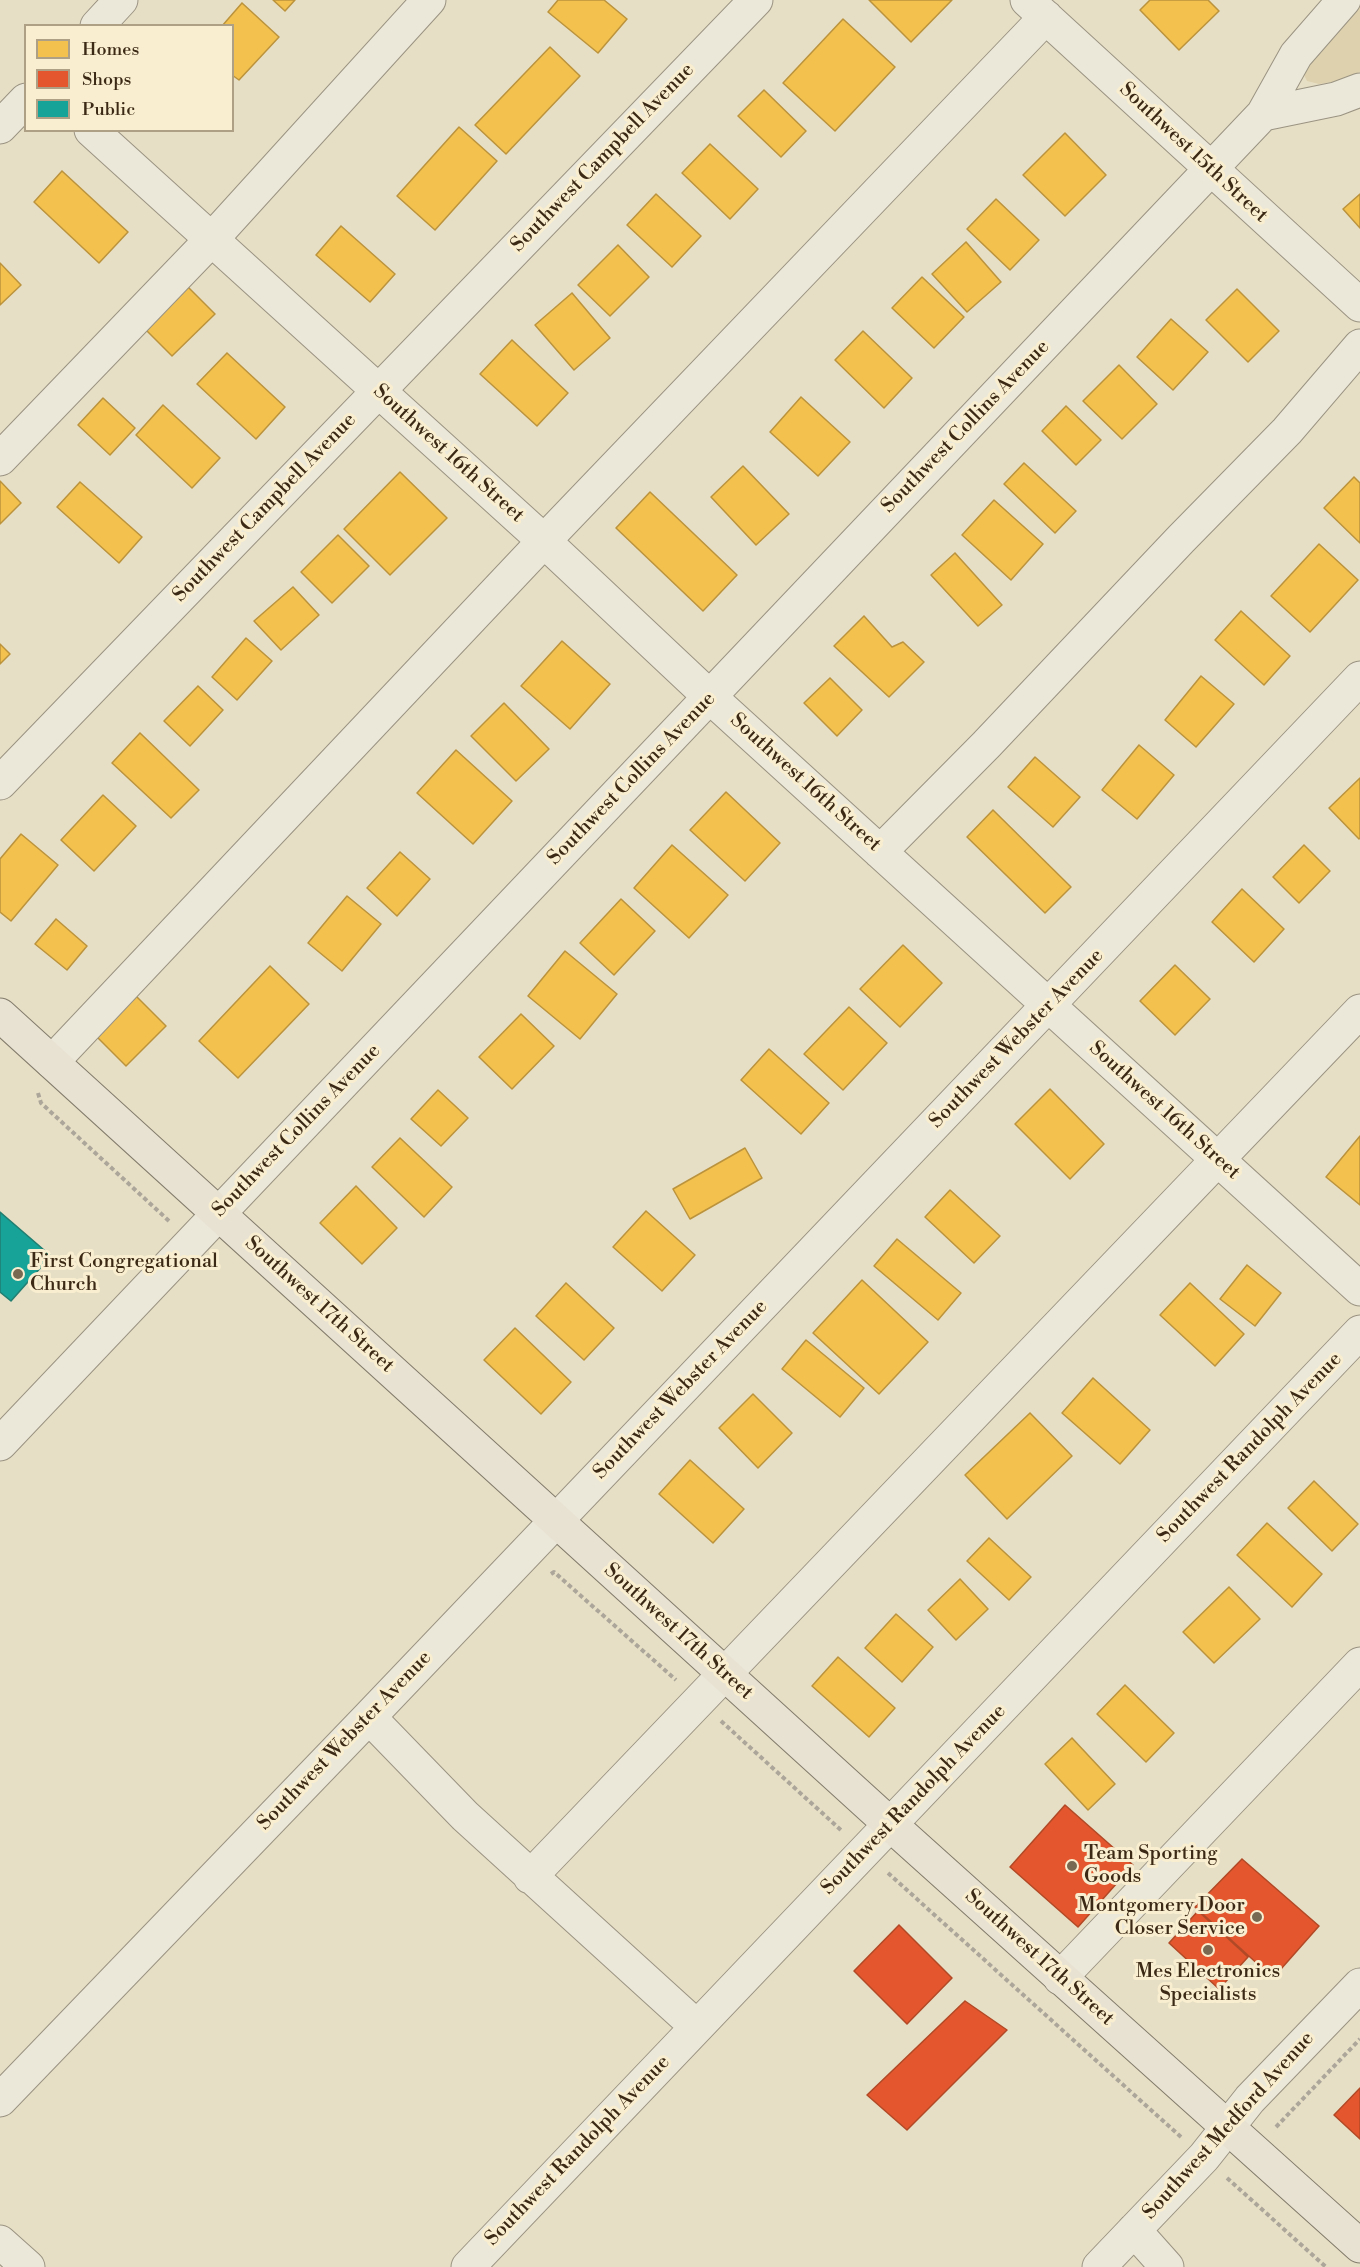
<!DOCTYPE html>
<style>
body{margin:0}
#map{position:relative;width:1360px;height:2267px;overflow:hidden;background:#e7dfc5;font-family:"Libre Bodoni",serif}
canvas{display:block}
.legend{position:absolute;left:24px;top:24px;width:210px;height:108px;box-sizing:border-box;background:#f9efd0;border:2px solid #ada085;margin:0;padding:8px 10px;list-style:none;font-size:18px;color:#3c2915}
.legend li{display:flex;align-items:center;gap:12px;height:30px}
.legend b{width:30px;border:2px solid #ada085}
</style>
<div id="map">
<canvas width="1360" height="2267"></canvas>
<ul class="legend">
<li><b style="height:16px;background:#f2c14e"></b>Homes</li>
<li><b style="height:16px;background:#e4572e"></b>Shops</li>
<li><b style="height:16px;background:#17a398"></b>Public</li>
</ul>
</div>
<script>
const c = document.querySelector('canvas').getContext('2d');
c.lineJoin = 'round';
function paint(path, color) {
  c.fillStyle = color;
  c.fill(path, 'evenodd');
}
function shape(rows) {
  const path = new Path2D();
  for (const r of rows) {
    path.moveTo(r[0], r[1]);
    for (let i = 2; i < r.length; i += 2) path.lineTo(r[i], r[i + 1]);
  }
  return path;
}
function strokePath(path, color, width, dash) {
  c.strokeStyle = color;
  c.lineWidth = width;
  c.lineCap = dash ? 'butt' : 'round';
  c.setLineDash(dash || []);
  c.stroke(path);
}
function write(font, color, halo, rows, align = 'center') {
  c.font = font + ' "Libre Bodoni",serif';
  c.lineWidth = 6;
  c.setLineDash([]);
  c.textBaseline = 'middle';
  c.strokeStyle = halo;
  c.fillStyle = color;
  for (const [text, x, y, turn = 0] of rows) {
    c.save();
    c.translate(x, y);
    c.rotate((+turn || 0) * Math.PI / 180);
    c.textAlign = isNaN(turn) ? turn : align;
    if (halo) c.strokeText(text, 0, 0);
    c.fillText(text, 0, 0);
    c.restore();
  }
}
paint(shape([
 [1360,4,1360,72,1338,81,1319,84,1307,81,1302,71,1303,63]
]), '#ded1ae');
const homes = shape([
 [273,0,295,0,285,11,273,0],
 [558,0,604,0,627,19,598,53,548,12,558,0],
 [869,0,952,0,911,42,869,0],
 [1150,0,1208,0,1219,11,1179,50,1140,10,1150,0],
 [242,3,279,37,239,80,232,75,232,26,222,26,242,3],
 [843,19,895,67,835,131,783,83,843,19],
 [550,47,580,76,506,154,475,125,550,47],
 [764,90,806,131,781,157,738,116,764,90],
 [459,127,497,161,435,230,397,196,459,127],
 [1065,133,1106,175,1065,216,1023,175,1065,133],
 [710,144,758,189,730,219,682,173,710,144],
 [62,171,128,232,99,263,34,202,62,171],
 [656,194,701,236,672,267,627,225,656,194],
 [1360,194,1360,228,1343,209,1360,194],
 [996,199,1039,240,1010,270,967,229,996,199],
 [341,226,395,274,370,302,316,255,341,226],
 [966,242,1001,282,967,312,932,274,966,242],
 [618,245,649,277,610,316,578,285,618,245],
 [0,263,21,285,0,305,0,263],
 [922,277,964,317,934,348,892,308,922,277],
 [188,287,215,314,172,356,145,329,188,287],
 [1237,289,1279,331,1248,362,1206,320,1237,289],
 [572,293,610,338,574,370,535,325,572,293],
 [1171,319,1208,352,1173,390,1137,357,1171,319],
 [863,331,912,378,884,408,835,360,863,331],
 [512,340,568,393,537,426,480,374,512,340],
 [227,353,285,407,256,439,197,384,227,353],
 [1119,365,1157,404,1122,439,1083,401,1119,365],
 [801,397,850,442,818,476,770,432,801,397],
 [103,398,135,428,110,455,78,425,103,398],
 [163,405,220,458,192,488,136,435,163,405],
 [1066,406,1101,440,1076,465,1042,431,1066,406],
 [1024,463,1076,511,1055,533,1004,484,1024,463],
 [743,466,789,514,756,545,711,497,743,466],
 [400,472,447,518,390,575,344,529,400,472],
 [1354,477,1360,483,1360,543,1324,508,1354,477],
 [0,481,21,503,0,524,0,481],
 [80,482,142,537,119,563,57,507,80,482],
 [650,492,737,575,703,611,616,528,650,492],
 [994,500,1043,544,1011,580,962,535,994,500],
 [338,535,369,566,332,603,301,572,338,535],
 [1319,544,1358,580,1310,632,1271,596,1319,544],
 [955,553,1002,605,978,626,931,575,955,553],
 [293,587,319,615,281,650,254,621,293,587],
 [1241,611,1290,656,1264,685,1215,640,1241,611],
 [864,616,892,647,903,642,924,662,889,697,834,646,864,616],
 [246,638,272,661,237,700,212,677,246,638],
 [562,641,610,684,570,729,521,686,562,641],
 [0,644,10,654,0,664,0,644],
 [1201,676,1234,704,1196,747,1165,720,1201,676],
 [830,678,862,710,837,736,804,703,830,678],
 [198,686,223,710,190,746,164,721,198,686],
 [504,703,549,749,516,781,471,736,504,703],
 [140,733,199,790,171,818,112,763,140,733],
 [1139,745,1174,775,1137,819,1102,790,1139,745],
 [456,750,512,801,473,844,417,793,456,750],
 [1035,757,1080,797,1053,827,1008,787,1035,757],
 [1360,778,1360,838,1359,839,1329,808,1360,778],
 [726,792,780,843,745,881,690,830,726,792],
 [103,795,136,826,94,871,61,840,103,795],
 [993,810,1071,887,1045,913,967,837,993,810],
 [21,834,58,865,11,921,0,912,0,859,21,834],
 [672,845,728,895,689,938,634,888,672,845],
 [1304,845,1330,871,1299,903,1273,877,1304,845],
 [400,852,430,879,397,916,367,888,400,852],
 [1242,889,1284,929,1254,962,1212,922,1242,889],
 [347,896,381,924,342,971,308,943,347,896],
 [621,899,655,931,614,975,580,943,621,899],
 [56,919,87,946,67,970,35,944,56,919],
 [903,945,942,983,900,1027,860,989,903,945],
 [565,951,617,994,580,1039,528,996,565,951],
 [1175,965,1210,999,1175,1035,1140,1001,1175,965],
 [270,966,309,1004,238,1078,199,1041,270,966],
 [132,992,166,1026,126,1066,92,1032,132,992],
 [849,1007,887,1043,843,1090,804,1054,849,1007],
 [521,1014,554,1046,512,1089,479,1057,521,1014],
 [769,1049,829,1103,801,1134,741,1080,769,1049],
 [1050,1089,1104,1144,1070,1179,1015,1124,1050,1089],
 [438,1090,468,1118,441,1146,411,1119,438,1090],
 [1360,1136,1360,1205,1326,1177,1360,1136],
 [400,1138,452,1187,424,1217,372,1167,400,1138],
 [745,1148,762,1178,690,1219,673,1189,745,1148],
 [356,1186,397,1228,362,1264,320,1223,356,1186],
 [950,1190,1000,1236,974,1263,925,1217,950,1190],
 [646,1211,695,1255,662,1291,613,1247,646,1211],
 [897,1239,961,1293,938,1320,874,1266,897,1239],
 [1247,1265,1281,1293,1255,1326,1220,1299,1247,1265],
 [862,1280,928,1342,879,1394,813,1333,862,1280],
 [566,1283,614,1328,584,1360,536,1316,566,1283],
 [1190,1283,1244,1334,1215,1366,1160,1315,1190,1283],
 [515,1328,571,1382,541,1414,484,1360,515,1328],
 [806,1340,864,1388,840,1417,782,1369,806,1340],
 [1093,1378,1150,1430,1120,1464,1062,1413,1093,1378],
 [753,1394,792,1433,758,1468,719,1428,753,1394],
 [1030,1413,1072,1456,1007,1519,965,1475,1030,1413],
 [690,1460,744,1509,713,1543,659,1494,690,1460],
 [1314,1481,1358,1524,1332,1551,1288,1508,1314,1481],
 [1267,1523,1322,1574,1292,1607,1237,1555,1267,1523],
 [989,1538,1031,1577,1009,1600,967,1561,989,1538],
 [960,1579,988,1609,956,1640,928,1610,960,1579],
 [1229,1587,1260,1619,1214,1663,1183,1632,1229,1587],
 [896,1614,933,1647,902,1682,865,1648,896,1614],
 [838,1657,895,1708,869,1737,812,1686,838,1657],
 [1125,1685,1174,1733,1146,1762,1097,1714,1125,1685],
 [1072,1738,1115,1784,1088,1810,1045,1764,1072,1738]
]);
paint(homes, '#f2c14e');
strokePath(homes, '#bb933d', 1.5);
const shops = shape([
 [1065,1805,1133,1865,1078,1927,1010,1867,1065,1805],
 [1242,1859,1319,1926,1273,1978,1195,1907,1242,1859],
 [1198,1911,1248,1957,1219,1989,1169,1943,1198,1911],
 [899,1925,952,1978,907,2024,854,1971,899,1925],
 [965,2001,1007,2030,907,2130,867,2095,965,2001],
 [1360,2088,1360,2139,1334,2115,1360,2088]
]);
paint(shops, '#e4572e');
strokePath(shops, '#b24926', 1.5);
const public = shape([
 [0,1212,51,1256,11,1301,0,1292,0,1212]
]);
paint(public, '#17a398');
strokePath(public, '#227e71', 1.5);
const minor = shape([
 [1027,0,1360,305],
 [97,26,121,0],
 [1263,114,1336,99,1360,90],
 [0,127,26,100],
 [91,130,544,541,710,697,1360,1289],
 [0,459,211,240,429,0],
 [0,783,756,0],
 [880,852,986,745,1181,539,1287,431,1360,346],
 [52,1062,544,541,1046,17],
 [0,1444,1263,114,1296,55,1344,0],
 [369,1717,465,1816,697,2027],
 [530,1877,1360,1011],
 [1060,1978,1360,1664],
 [0,2100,369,1717,1360,678],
 [1134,2230,1167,2267],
 [0,2242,28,2267],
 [468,2267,1360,1332],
 [1099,2267,1204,2157,1250,2099,1360,1985]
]);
const major = shape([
 [0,1015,891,1825,1360,2246]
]);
strokePath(minor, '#9a9382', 35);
strokePath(major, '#827b6b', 35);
strokePath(shape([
 [38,1093,41,1103,169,1221],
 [551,1574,554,1572,676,1680],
 [721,1721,842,1831],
 [888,1873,1181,2137],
 [1276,2127,1360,2039],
 [1227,2178,1326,2267]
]), '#aba59a', 4, [4.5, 3]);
strokePath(minor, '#ebe7d9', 33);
strokePath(major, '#e8e2d3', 33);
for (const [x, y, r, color] of [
 [18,1274,6,"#786953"],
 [1072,1866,6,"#786953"],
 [1257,1917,6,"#786953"],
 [1208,1950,6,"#786953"]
]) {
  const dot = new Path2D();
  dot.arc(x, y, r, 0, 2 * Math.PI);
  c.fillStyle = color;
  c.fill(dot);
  strokePath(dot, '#f9efd0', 2);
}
write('20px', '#3c2915', '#f9efd0', [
 ["Southwest 15th Street",1193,153,43],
 ["Southwest Campbell Avenue",603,158,-46],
 ["Southwest Collins Avenue",966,427,-46],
 ["Southwest 16th Street",448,454,42],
 ["Southwest Campbell Avenue",265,508,-46],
 ["Southwest Collins Avenue",632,779,-46],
 ["Southwest 16th Street",805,783,42],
 ["Southwest Webster Avenue",1017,1039,-46],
 ["Southwest 16th Street",1164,1111,42],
 ["Southwest Collins Avenue",297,1131,-46],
 ["Southwest 17th Street",319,1305,42],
 ["Southwest Webster Avenue",681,1390,-46],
 ["Southwest Randolph Avenue",1250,1448,-46],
 ["Southwest 17th Street",678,1632,42],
 ["Southwest Webster Avenue",345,1741,-46],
 ["Southwest Randolph Avenue",914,1800,-46],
 ["Southwest 17th Street",1039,1958,42],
 ["Southwest Medford Avenue",1229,2126,-48],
 ["Southwest Randolph Avenue",578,2151,-46]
]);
write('20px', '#3c2915', '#f9efd0', [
 ["First Congregational",30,1262],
 ["Church",30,1285],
 ["Team Sporting",1084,1854],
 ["Goods",1084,1877],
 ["Montgomery Door",1245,1906,"right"],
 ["Closer Service",1245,1929,"right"],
 ["Mes Electronics",1208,1972,"center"],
 ["Specialists",1208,1995,"center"]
], 'left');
</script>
